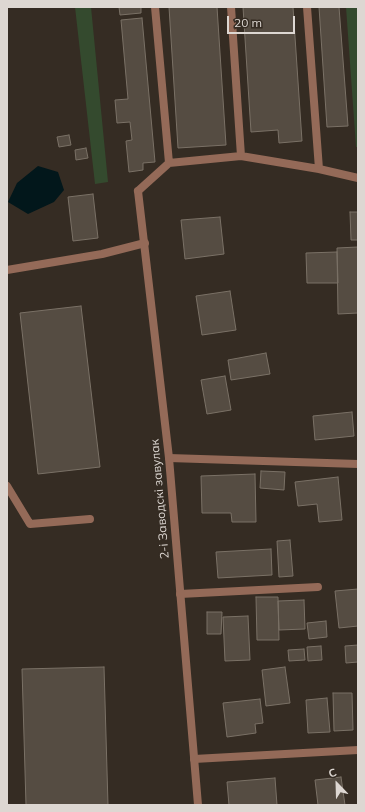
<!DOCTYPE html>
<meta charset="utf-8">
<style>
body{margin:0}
#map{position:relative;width:365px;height:812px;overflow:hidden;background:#352c23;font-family:Mulish,sans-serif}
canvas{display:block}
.frame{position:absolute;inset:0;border:8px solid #ddd7d2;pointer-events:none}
.north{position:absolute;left:317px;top:764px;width:40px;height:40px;-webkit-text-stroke:3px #352c23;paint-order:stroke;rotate:337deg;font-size:11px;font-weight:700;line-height:16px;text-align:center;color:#ddd7d2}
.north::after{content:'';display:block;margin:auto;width:14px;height:18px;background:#ddd7d2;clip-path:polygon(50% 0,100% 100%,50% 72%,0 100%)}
.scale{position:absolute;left:227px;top:16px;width:68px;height:18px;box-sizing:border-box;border:2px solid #ddd7d2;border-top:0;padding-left:5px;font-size:12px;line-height:14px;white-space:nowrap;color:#ddd7d2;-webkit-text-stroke:3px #352c23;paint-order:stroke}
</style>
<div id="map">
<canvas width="365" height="812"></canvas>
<div class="frame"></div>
<div class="north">С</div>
<div class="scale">20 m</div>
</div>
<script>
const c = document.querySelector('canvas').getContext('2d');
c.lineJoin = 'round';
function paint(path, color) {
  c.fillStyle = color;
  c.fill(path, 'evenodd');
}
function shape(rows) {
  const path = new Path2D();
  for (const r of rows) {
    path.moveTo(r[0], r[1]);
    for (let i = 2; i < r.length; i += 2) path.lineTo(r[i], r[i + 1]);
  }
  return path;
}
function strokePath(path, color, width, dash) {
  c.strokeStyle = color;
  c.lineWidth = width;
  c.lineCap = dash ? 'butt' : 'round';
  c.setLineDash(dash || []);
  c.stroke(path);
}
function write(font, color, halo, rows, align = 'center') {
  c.font = font + ' Mulish,sans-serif';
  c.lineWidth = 3.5;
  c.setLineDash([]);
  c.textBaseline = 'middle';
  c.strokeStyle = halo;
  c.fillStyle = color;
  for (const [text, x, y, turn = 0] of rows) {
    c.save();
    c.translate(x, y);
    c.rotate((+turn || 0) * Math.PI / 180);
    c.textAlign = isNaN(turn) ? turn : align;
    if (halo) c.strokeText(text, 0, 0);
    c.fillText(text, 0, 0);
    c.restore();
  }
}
paint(shape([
 [75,7,91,7,108,182,95,184],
 [346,7,358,7,358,147,356,147]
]), '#344a2e');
paint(shape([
 [38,166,58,172,64,190,54,202,28,214,8,202,17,183]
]), '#02171b');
const building = shape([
 [119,7,141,7,141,13,120,15,119,7],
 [169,7,217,7,226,145,178,148,169,7],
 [243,7,293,7,302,141,279,143,278,130,251,132,243,7],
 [319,7,339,7,348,126,327,127,319,7],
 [142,18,155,162,143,163,143,170,129,172,126,141,132,140,130,122,117,123,115,100,128,99,121,20,142,18],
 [69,135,71,145,59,147,57,137,69,135],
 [86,148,88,158,76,160,75,150,86,148],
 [93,194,98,238,73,241,68,197,93,194],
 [350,212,358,212,358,240,351,240,350,212],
 [220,217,224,254,185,259,181,220,220,217],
 [358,247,358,313,338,314,337,248,358,247],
 [337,252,338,283,307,283,306,253,337,252],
 [230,291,236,330,202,335,196,296,230,291],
 [81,306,100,467,38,474,20,313,81,306],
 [266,353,270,374,231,380,228,360,266,353],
 [225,376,231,410,207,414,201,380,225,376],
 [352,412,354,436,315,440,313,416,352,412],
 [261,471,285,472,284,490,260,488,261,471],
 [255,474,256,522,232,522,231,513,202,513,201,476,255,474],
 [338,477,342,520,319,522,317,504,298,506,295,482,338,477],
 [290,540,293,576,279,577,277,541,290,540],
 [271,549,272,575,218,578,216,552,271,549],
 [358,589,358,626,339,628,335,591,358,589],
 [256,597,278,597,279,640,257,640,256,597],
 [304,600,305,629,279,630,278,601,304,600],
 [207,612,222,612,221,634,207,634,207,612],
 [248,616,250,660,225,661,223,617,248,616],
 [326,621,327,637,309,639,307,623,326,621],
 [358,645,358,662,346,663,345,646,358,645],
 [321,646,322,660,308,661,307,647,321,646],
 [304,649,305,660,289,661,288,650,304,649],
 [104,667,108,805,26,805,22,669,104,667],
 [285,667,290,703,266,706,262,670,285,667],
 [333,693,352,693,353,730,334,731,333,693],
 [327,698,330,732,308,733,306,700,327,698],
 [260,699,263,723,255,724,256,733,227,737,223,703,260,699],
 [341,777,345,805,318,805,315,780,341,777],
 [275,778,277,805,229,805,227,782,275,778]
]);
paint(building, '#554c42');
strokePath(building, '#7a7166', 1);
strokePath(shape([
 [155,7,169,163,241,156,231,7],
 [241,156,319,169,307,7],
 [319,169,358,178],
 [138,191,169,163],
 [7,270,102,254,145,243],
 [169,458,358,464],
 [7,486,30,524,90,519],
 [180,594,318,587],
 [194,759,358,750]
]), '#946a58', 8);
strokePath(shape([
 [138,191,169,458,198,805]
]), '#946a58', 8);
write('12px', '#ddd7d2', '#352c23', [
 ["2-і Заводскі завулак",160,499,-95]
]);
</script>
